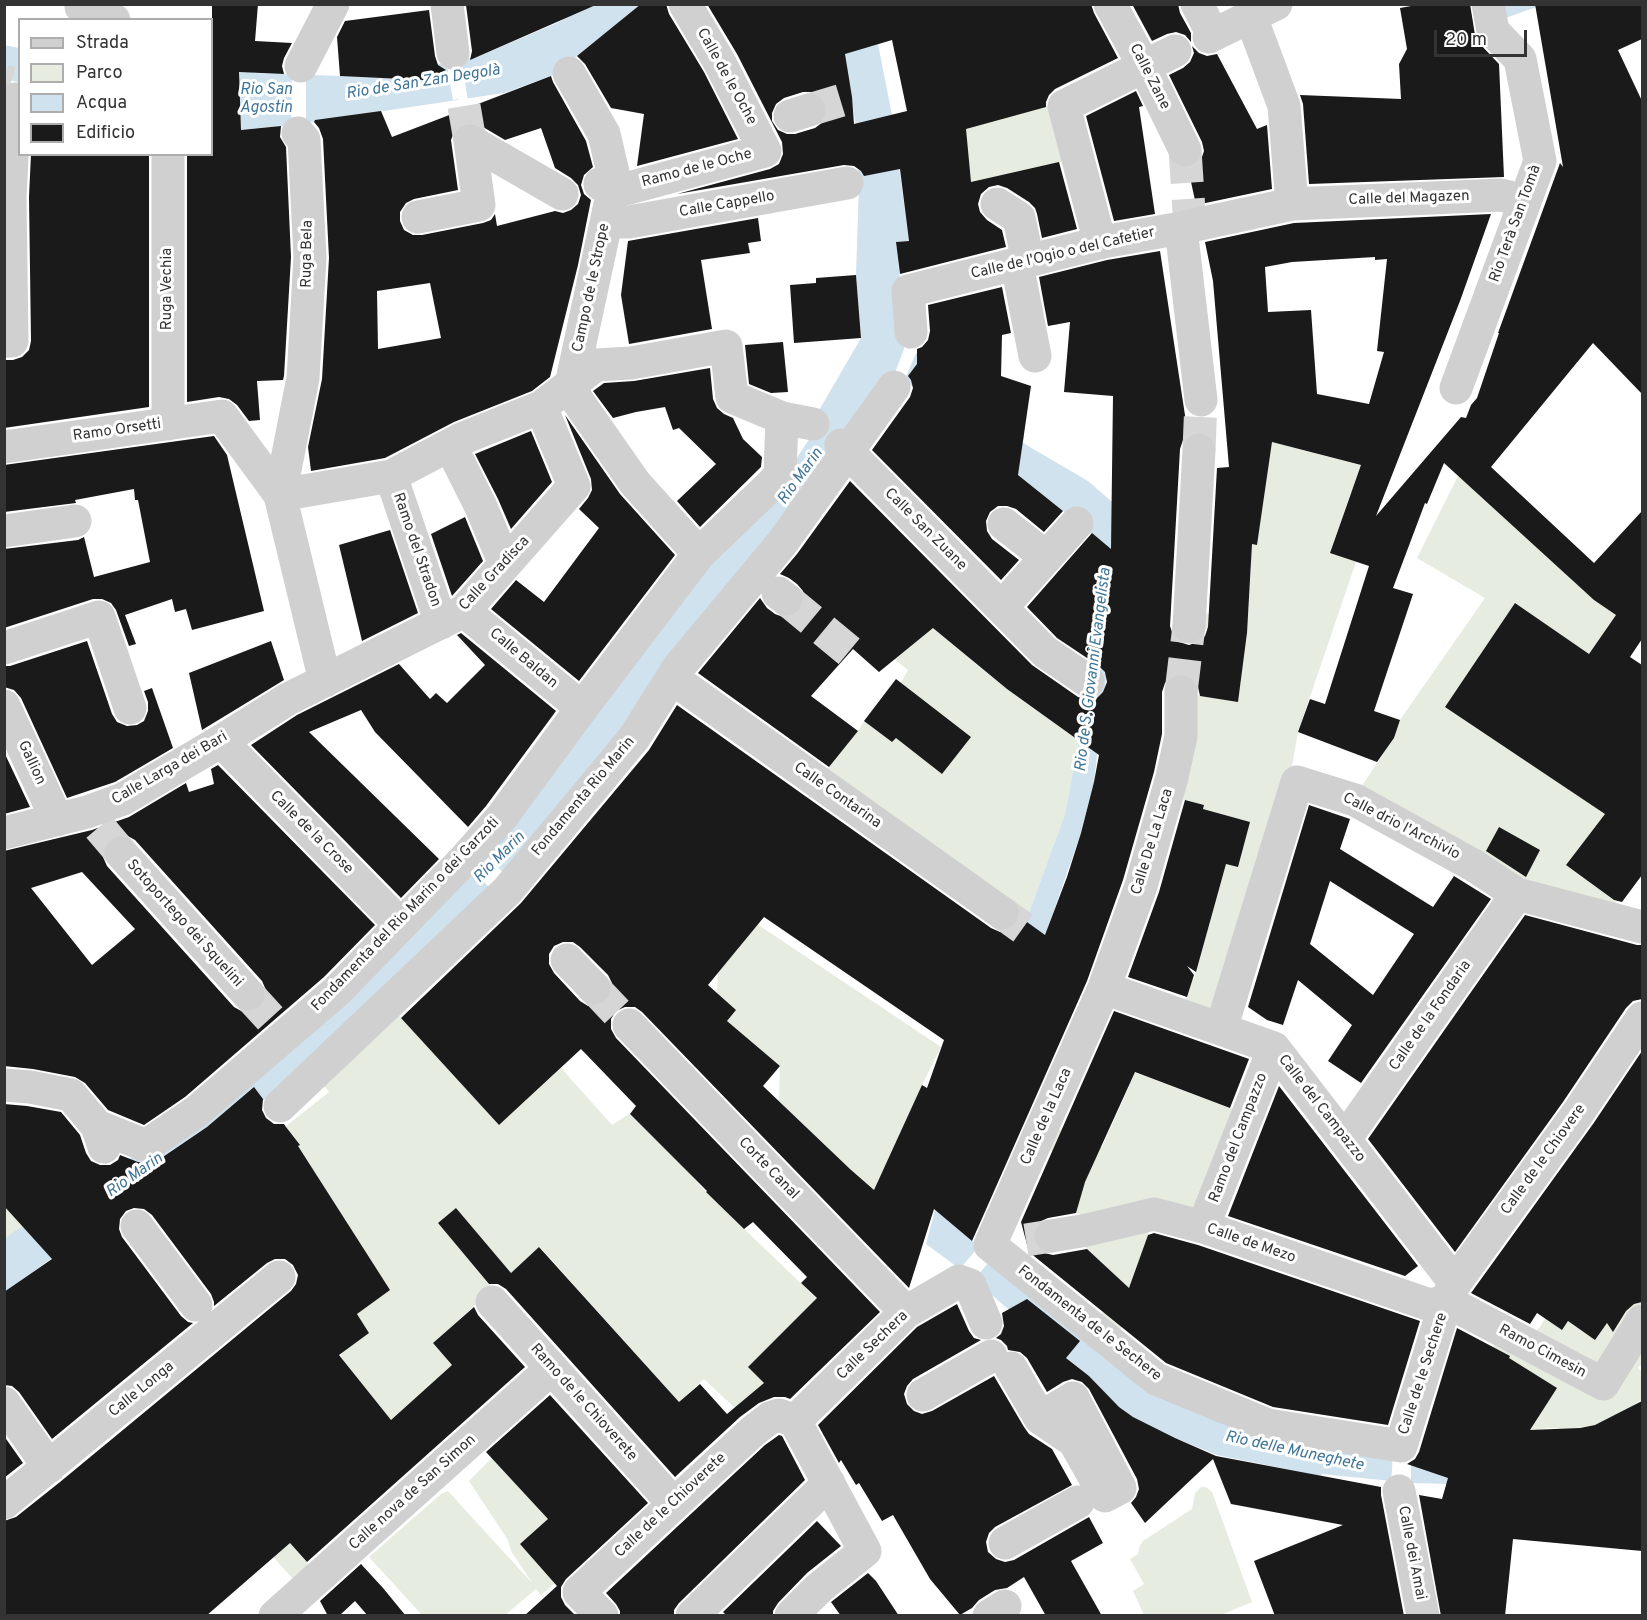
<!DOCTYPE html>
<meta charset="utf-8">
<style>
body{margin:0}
#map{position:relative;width:1647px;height:1620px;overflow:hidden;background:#fff;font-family:Overpass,sans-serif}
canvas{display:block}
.frame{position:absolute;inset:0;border:6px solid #333;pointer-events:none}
.legend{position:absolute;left:18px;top:18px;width:195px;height:138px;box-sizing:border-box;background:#fff;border:2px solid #adadad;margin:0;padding:8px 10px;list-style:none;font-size:18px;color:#333}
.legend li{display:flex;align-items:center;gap:12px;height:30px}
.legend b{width:30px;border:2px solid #adadad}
.scale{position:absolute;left:1434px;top:30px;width:93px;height:27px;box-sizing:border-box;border:3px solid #333;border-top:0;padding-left:8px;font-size:18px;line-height:21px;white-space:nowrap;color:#333;-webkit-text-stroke:4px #fff;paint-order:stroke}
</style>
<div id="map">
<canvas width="1647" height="1620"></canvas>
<div class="frame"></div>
<ul class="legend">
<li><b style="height:8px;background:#d0d0d0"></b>Strada</li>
<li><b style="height:16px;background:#e6ecdf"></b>Parco</li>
<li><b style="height:16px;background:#cfe2ee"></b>Acqua</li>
<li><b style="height:16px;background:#1a1a1a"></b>Edificio</li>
</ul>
<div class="scale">20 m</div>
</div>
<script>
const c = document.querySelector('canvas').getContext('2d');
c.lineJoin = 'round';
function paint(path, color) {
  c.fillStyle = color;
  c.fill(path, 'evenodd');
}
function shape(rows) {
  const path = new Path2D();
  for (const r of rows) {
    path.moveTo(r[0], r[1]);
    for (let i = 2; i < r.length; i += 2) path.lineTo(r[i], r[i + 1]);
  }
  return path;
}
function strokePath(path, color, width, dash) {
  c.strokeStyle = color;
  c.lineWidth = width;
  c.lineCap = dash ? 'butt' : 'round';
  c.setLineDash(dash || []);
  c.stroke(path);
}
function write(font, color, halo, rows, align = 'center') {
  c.font = font + ' Overpass,sans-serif';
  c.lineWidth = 6;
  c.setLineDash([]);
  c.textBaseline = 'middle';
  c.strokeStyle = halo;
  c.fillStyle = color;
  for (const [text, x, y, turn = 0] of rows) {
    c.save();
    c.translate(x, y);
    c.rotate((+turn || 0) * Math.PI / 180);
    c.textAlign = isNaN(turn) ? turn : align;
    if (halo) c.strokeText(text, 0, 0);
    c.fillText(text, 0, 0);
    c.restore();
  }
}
paint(shape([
 [1051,105,1065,161,971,183,965,126,996,120],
 [1272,442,1386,472,1351,492,1330,552,1356,562,1298,732,1292,766,1220,1000,1214,1008,1205,1009,1185,1001,1193,979,1194,979,1226,864,1238,867,1250,822,1203,809,1204,805,1181,799,1196,695,1238,701,1247,636,1196,627,1197,613,1248,616,1251,567,1245,543,1257,544],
 [1458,476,1616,615,1589,654,1515,603,1592,805,1642,729,1642,768,1628,790,1642,800,1642,830,1611,806,1566,865,1620,905,1537,889,1359,790,1394,738,1400,720,1485,598,1417,558],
 [923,621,932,629,938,624,961,642,958,648,977,665,1007,689,1079,740,1065,814,1026,921,822,776,858,731,864,721,892,742,896,738,942,774,971,737,900,684,908,670,894,659],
 [751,920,941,1047,922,1085,881,1196,850,1169,779,1101,780,1066,727,1021,736,1010,717,993,718,973,738,949],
 [393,1009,499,1125,561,1068,612,1125,629,1114,686,1170,706,1192,819,1301,825,1296,838,1310,807,1340,791,1325,748,1367,764,1383,738,1411,704,1379,679,1402,540,1247,511,1273,456,1208,438,1223,493,1289,433,1343,452,1365,274,1525,309,1565,293,1579,243,1523,245,1521,235,1508,329,1436,299,1398,310,1389,296,1371,257,1400,249,1385,269,1369,247,1341,253,1337,261,1345,283,1330,292,1345,319,1381,329,1435,349,1417,374,1399,341,1357,342,1352,369,1333,357,1314,389,1290,298,1146,299,1145,285,1127,329,1092,323,1085],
 [1117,1066,1236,1110,1197,1213,1094,1218,1076,1213,1079,1202,1077,1200,1091,1168,1050,1150,1059,1129,1102,1147,1129,1087,1112,1079],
 [4,1206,23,1227,4,1239],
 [1152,1223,1135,1272,1144,1295,1115,1337,1095,1322,1125,1285,1085,1247,1098,1238],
 [1642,1272,1642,1311,1601,1378,1528,1330,1537,1330,1540,1327,1545,1318,1562,1330,1568,1321,1595,1340],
 [1503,1340,1594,1387,1634,1346,1642,1352,1642,1364,1638,1367,1642,1373,1642,1399,1625,1411,1595,1425,1570,1429,1547,1428,1529,1432,1492,1347],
 [492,1458,556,1458,555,1583,541,1595,536,1589,505,1615,422,1615,369,1557,441,1494,448,1491,533,1584,511,1551,508,1540,469,1481],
 [1201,1487,1206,1487,1212,1492,1252,1602,1221,1615,1144,1615,1133,1591,1144,1584,1130,1559,1138,1554,1140,1545,1143,1541,1192,1509,1195,1493]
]), '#e6ecdf');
paint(shape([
 [589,5,642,5,572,60,559,73,504,93,291,125,241,130,239,101,212,101,212,67,253,71,253,73,340,76,447,63,479,56,557,23],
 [1496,5,1542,5,1500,20],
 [840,27,878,44,892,115,909,241,896,242,907,346,1024,435,1023,443,1088,481,1111,501,1126,503,1094,782,1081,833,989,1096,948,1221,1160,1391,1410,1462,1447,1466,1637,1458,1642,1455,1642,1477,1605,1496,1490,1485,1411,1483,1322,1474,1321,1476,1217,1455,1175,1438,1133,1417,1119,1407,1089,1376,1050,1345,972,1278,926,1244,990,1001,1026,921,1065,814,1079,740,1106,545,998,459,896,373,616,743,508,873,311,1064,126,1205,9,1289,5,1303,5,1238,111,1166,150,1150,338,996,695,566,778,486,824,417,818,412,861,338,856,275,859,185,857,133],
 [4,45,19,48,19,83,5,78]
]), '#cfe2ee');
paint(shape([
 [461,57,468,101,459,102,458,99,453,100,446,60],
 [292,72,306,72,306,125,291,128],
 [904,333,910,345,917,351,904,381,894,375,904,349],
 [478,848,508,877,493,891,464,862],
 [981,1244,994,1256,972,1282,958,1271],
 [1393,1453,1411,1459,1411,1486,1391,1484]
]), '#fff');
paint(shape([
 [212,4,258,4,255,41,292,43,284,58,282,66,284,74,239,72,241,130,281,126,280,137,286,147,291,257,284,376,283,380,257,381,260,420,249,421,237,405,229,399,219,397,187,402,187,154,212,154],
 [598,4,470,60,472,51,466,5],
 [641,4,666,4,669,14,704,72,738,139,637,166,644,114,611,108,585,64,577,56],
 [707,4,1091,4,1094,13,1118,58,1055,89,1049,95,1046,102,1046,107,966,129,971,182,1059,162,1077,229,1042,238,1037,214,1035,208,1029,202,1007,188,998,185,989,187,981,194,978,204,980,212,987,220,1002,230,1006,247,900,274,896,242,909,241,900,169,864,176,861,171,854,166,844,165,677,194,770,169,779,164,783,154,782,142,737,54],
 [892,40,907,111,854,124,852,97,845,54],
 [803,92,814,92,822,97,827,105,827,113,823,122,815,128,795,134,787,134,778,130,772,121,772,113,776,104,784,98],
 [1132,4,1178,4,1180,13,1191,33,1191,42,1185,35,1176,32,1167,34,1152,41],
 [1422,4,1470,4,1475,35,1480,44,1499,64,1504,177,1309,184,1303,104,1300,95,1401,99,1399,64,1407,49,1400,8],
 [1535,4,1642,4,1642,39,1618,50,1642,101,1642,394,1593,343,1491,467,1594,563,1642,511,1642,639,1630,657,1642,665,1642,875,1622,902,1614,900,1566,865,1605,814,1445,707,1515,603,1589,654,1616,615,1594,600,1444,463,1427,504,1425,503,1393,588,1413,594,1374,711,1400,720,1394,738,1377,762,1298,732,1310,699,1325,704,1369,566,1330,553,1361,465,1272,442,1257,545,1252,544,1247,633,1238,702,1200,696,1197,682,1190,676,1182,673,1171,676,1165,683,1162,692,1162,734,1154,772,1123,880,1087,981,972,1241,934,1209,909,1288,642,1012,635,1007,625,1007,616,1011,611,1019,611,1029,616,1038,880,1312,790,1399,785,1397,774,1397,759,1403,740,1417,675,1477,506,1289,498,1284,489,1284,438,1223,456,1208,511,1273,539,1247,679,1402,700,1384,727,1414,764,1383,748,1367,817,1298,801,1283,807,1277,753,1222,744,1229,706,1192,707,1191,630,1114,636,1106,581,1049,499,1125,401,1018,521,903,649,750,677,705,991,928,1000,932,1009,930,1017,924,1020,917,1045,935,1067,877,1081,833,1094,782,1099,755,1007,689,933,628,879,672,853,649,811,696,858,731,829,767,698,673,760,598,767,608,775,614,783,617,793,616,801,611,805,601,803,591,797,584,789,578,780,574,797,554,850,481,1032,665,1078,697,1087,700,1097,698,1103,692,1107,682,1105,672,1099,666,1057,638,1027,607,1092,533,1111,549,1113,396,1064,392,1070,322,1048,326,1039,277,1107,260,1160,251,1188,435,1183,440,1180,449,1170,626,1173,635,1179,642,1189,645,1198,642,1205,636,1208,627,1217,468,1229,467,1213,281,1205,242,1294,223,1491,214,1460,301,1376,516,1461,417,1466,418,1471,405,1477,398,1499,333,1498,333,1560,163,1563,167],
 [1375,257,1375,260,1387,259,1377,351,1384,352,1369,404,1317,394,1311,310,1268,312,1265,267,1292,262],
 [764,917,944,1040,927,1088,922,1085,874,1190,850,1169,763,1086,780,1066,727,1021,736,1010,708,985],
 [563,942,573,942,580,947,608,975,612,983,612,993,607,1002,598,1006,588,1006,580,1001,554,973,549,964,549,954,554,946],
 [429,10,435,56,438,65,446,70,424,80,340,76,337,37,345,21],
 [1192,46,1199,53,1207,56,1217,54,1257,129,1267,125,1272,189,1196,205,1188,168,1194,167,1201,160,1204,151,1202,142,1169,75,1183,68,1190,62,1194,53],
 [551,76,553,82,586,141,593,167,584,175,581,185,584,194,591,200,578,265,550,377,532,391,454,422,385,458,311,471,308,447,322,379,329,258,323,139,319,128,314,122,315,120,381,111,392,137],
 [468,122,478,124,505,140,541,128,555,168,571,178,578,185,581,195,578,204,571,210,563,213,555,211,497,226,495,214,491,220,483,223,422,235,413,235,404,230,400,221,400,212,406,203,414,199,458,190,451,140,454,132,458,127],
 [430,283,441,338,378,349,377,291],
 [1136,91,1143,106,1139,107,1155,214,1114,221,1086,116],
 [31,154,149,154,149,407,4,428,4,360,13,360,22,357,29,350,31,341,29,197],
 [758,218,761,241,748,243,750,253,701,260,712,329,629,344,621,295,628,241],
 [856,275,861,338,794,343,790,285,816,283,816,278],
 [1002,287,1011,333,1002,335,1001,376,1031,386,1018,475,1063,511,1044,532,1016,509,1007,506,998,506,990,512,986,521,987,531,992,539,1019,560,1001,580,872,450,910,397,913,388,911,380,908,376,917,364,917,349,922,347,928,340,930,331,928,305],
 [783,342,788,392,771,393,749,384,745,345],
 [710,368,713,399,717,408,724,414,733,418,743,439,762,457,761,467,700,527,677,501,716,464,679,428,673,430,665,407,636,412,613,418,593,391,604,383,634,381],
 [565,415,620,494,675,555,579,681,491,609,516,580,544,602,599,528,579,509,588,498,592,490,591,479],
 [531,431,552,482,511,529,498,499,475,454],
 [214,436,227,455,264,611,192,630,186,609,175,612,172,599,125,615,136,644,129,646,116,610,111,603,102,599,93,599,4,628,4,549,78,540,84,537,94,577,150,562,138,500,135,500,134,489,75,500,76,503,4,512,4,465],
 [465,517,483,561,452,596,431,534],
 [390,530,418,613,362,641,339,545],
 [461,633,556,711,486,806,468,827,375,732,361,710,309,732,439,859,401,898,251,745,297,715,399,664,430,699,436,693,447,703,485,665,457,635],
 [87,641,112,714,117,722,127,726,137,725,144,721,148,711,148,702,144,691,152,688,173,748,115,782,67,798,21,698,14,690,4,687,4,666,10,666],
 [271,641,284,680,202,730,189,673],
 [896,679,971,737,942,774,896,738,892,742,864,721],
 [4,752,30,807,4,814],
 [218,765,375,925,324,977,185,1097,144,1125,108,1110,85,1083,75,1077,33,1069,4,1066,4,851,92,830,129,817,186,783,189,792,214,784,211,769],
 [117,835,126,835,135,840,262,981,266,990,266,999,260,1008,252,1012,243,1012,234,1007,107,866,103,857,103,848,108,840],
 [82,872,135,929,92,965,31,888],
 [1185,800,1204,805,1203,809,1250,822,1238,867,1226,864,1196,972,1187,966,1194,975,1187,997,1128,977,1159,892],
 [1309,805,1350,819,1340,849,1433,907,1454,876,1491,899,1361,1083,1328,1061,1352,1025,1298,980,1283,1025,1267,1020,1248,1007],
 [1330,881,1414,934,1373,995,1310,944],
 [1499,827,1540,850,1526,877,1486,851],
 [1525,915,1637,945,1642,945,1642,999,1633,1001,1626,1008,1563,1102,1455,1252,1368,1139],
 [1114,1011,1249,1059,1230,1108,1135,1072,1085,1182,1076,1213,1048,1218,1039,1222,1033,1230,1032,1238,1036,1247,1044,1253,1053,1255,1087,1249,1129,1288,1148,1235,1154,1233,1198,1245,1420,1321,1388,1425,1273,1407,1166,1363,1029,1252,1021,1222],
 [1642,1051,1642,1302,1634,1304,1626,1311,1613,1332,1607,1323,1595,1340,1568,1321,1562,1330,1537,1313,1530,1324,1471,1293,1593,1124],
 [1279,1086,1418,1266,1405,1276,1228,1216],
 [254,1087,263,1099,262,1110,266,1118,274,1124,284,1124,286,1127,300,1145,298,1146,390,1290,357,1314,369,1333,339,1355,391,1420,452,1365,433,1343,474,1307,478,1315,525,1367,307,1562,290,1543,206,1616,4,1616,4,1521,16,1517,60,1482,291,1291,296,1284,298,1275,293,1265,285,1259,275,1259,267,1263,214,1306,214,1302,211,1294,152,1215,144,1209,134,1208,126,1211,120,1219,119,1229,122,1237,181,1316,188,1322,193,1323,52,1439,19,1392,12,1386,4,1385,4,1292,52,1259,4,1206,4,1104,27,1106,61,1112,80,1135,86,1153,91,1161,100,1165,110,1165,118,1160,120,1155,138,1162,150,1163,157,1161,207,1127],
 [1027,1299,1080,1341,1066,1358,1089,1376,1119,1407,1133,1417,1175,1438,1216,1456,1381,1487,1381,1495,1404,1616,1275,1616,1254,1561,1343,1525,1231,1504,1213,1459,1145,1523,1131,1503,1136,1497,1139,1489,1137,1479,1089,1389,1082,1382,1072,1379,1063,1382,1047,1392,1027,1358,1020,1352,1008,1350,1007,1346,1001,1340,996,1338,1001,1334,1004,1326,1002,1313],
 [957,1304,969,1331,974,1338,981,1340,913,1379,907,1386,904,1394,907,1404,914,1411,922,1414,932,1411,994,1376,1024,1427,1029,1434,1052,1449,1072,1485,995,1527,989,1533,986,1542,988,1552,996,1559,1005,1562,1014,1560,1089,1517,1103,1543,1071,1561,1102,1616,1046,1616,1024,1577,1007,1588,995,1590,979,1600,972,1608,960,1615,930,1579,893,1515,882,1521,859,1483,856,1485,841,1460,839,1463,818,1425,917,1327],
 [1457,1328,1510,1356,1509,1358,1557,1388,1530,1430,1580,1428,1595,1425,1642,1401,1642,1551,1513,1539,1505,1616,1441,1616,1419,1495,1442,1499,1448,1478,1407,1464,1415,1459,1419,1452],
 [550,1395,648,1503,566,1579,561,1587,561,1597,565,1605,576,1616,524,1616,557,1586,520,1544,548,1519,486,1452],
 [779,1435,782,1436,805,1480,679,1603,674,1610,674,1616,620,1616,620,1611,616,1604,606,1593,765,1445],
 [4,1436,23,1463,4,1478],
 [817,1521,841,1546,807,1573,778,1603,773,1611,773,1616,727,1616,723,1612],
 [361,1564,383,1588,406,1616,368,1616,355,1601,339,1616,328,1616,320,1601],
 [868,1573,876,1581,899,1616,841,1616,831,1602]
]), '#1a1a1a');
strokePath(shape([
 [4,81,11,83],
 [464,106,470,141],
 [809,110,852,97],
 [1185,150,1190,226],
 [1199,450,1201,400],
 [786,599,850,652],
 [1181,692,1189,626],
 [99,827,121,853],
 [1002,913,1023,928],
 [594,988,629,1025],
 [248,994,281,1030],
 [1026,1240,1051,1236]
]), '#d6d6d6', 33, [33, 16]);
strokePath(shape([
 [447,4,453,53],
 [1110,4,1144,66,1185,150],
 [1197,4,1213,35],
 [81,7,114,20],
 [1251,17,1284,106,1292,204],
 [1209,37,1276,4],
 [301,66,333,4],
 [569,73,604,134,615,181,571,385,577,400,635,483,699,554],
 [790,116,809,110],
 [298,133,304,140,310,257,303,378,280,495,325,681],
 [470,141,562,194],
 [600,184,614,191,629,188,765,151,720,63,685,4],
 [997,204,1019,218,1028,261],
 [418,217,479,205,470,141],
 [607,222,629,222,847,183],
 [1181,228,1201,400],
 [1100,243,1064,106,1175,51],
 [1017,264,1035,356],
 [911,332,908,291,1103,242,1181,228,1292,204,1501,195,1525,201],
 [4,341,12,341,10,197,15,99],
 [1456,388,1540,161,1520,59,1493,31,1488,4],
 [168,424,168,154],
 [450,445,481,507,505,564],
 [841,445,1045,652,1088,681],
 [4,447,222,416,280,495,391,476,461,439,541,407,596,365,631,363,726,346,732,397,782,418],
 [391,476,441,623],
 [1004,524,1046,557],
 [4,531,75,521],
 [778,593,786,599],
 [1002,607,1077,523],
 [464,611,582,708],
 [1189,626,1199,450],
 [4,648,99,617,130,708],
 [672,678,1002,913],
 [4,706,57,820],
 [221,741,401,925],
 [4,833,87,812,123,799,221,741,288,699,464,611,574,486,541,407],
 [121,853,248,994],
 [567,960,594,988],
 [1104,988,1274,1048,1455,1283],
 [629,1025,906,1312],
 [1221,1029,1297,782,1355,800,1473,865,1517,894,1642,927],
 [4,1085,30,1087,71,1095,97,1126,104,1147],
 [280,1106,507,891,634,738,678,668,782,543,894,387],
 [97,1126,142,1144,147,1145,196,1112,337,991,463,861,501,818,582,708,699,554,772,484,780,474,782,418,813,424],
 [1345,1139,1517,894],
 [137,1226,196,1305],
 [1203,1227,1274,1048],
 [1051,1236,1087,1230,1154,1214,1203,1227,1430,1305,1446,1301],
 [990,1245,1156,1379,1268,1425,1401,1446,1446,1301,1455,1283,1578,1113,1642,1018],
 [990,1245,1104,988,1141,886,1172,777,1181,736,1181,692],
 [1446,1301,1603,1384,1642,1321],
 [492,1302,673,1503],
 [1011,1368,1040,1418,1074,1441,1105,1496,1120,1488,1073,1398,1040,1418],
 [923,1395,991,1356],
 [4,1403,49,1467],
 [795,1421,906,1312,959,1281,970,1285,986,1323],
 [1399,1491,1423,1616],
 [4,1503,279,1277],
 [1005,1543,1078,1502],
 [275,1616,551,1369],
 [602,1616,579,1592,753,1431,770,1418,779,1415,795,1421],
 [692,1616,829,1483],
 [791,1616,819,1588,865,1551,795,1421],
 [989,1616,1005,1606]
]), '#d0d0d0', 33);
write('15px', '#333', '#fff', [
 ["Calle de le Oche",726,77,61],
 ["Calle Zane",1149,77,63],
 ["Ramo de le Oche",697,169,-15],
 ["Calle del Magazen",1409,199,-2],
 ["Calle Cappello",727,205,-10],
 ["Rio Terà San Tomà",1516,224,-70],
 ["Ruga Bela",308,254,-89],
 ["Calle de l'Ogio o del Cafetier",1063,254,-13],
 ["Campo de le Strope",592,288,-78],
 ["Ruga Vechia",168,289,-90],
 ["Ramo Orsetti",117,431,-8],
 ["Calle San Zuane",925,530,45],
 ["Ramo del Stradon",416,550,71],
 ["Calle Gradisca",495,574,-47],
 ["Calle Baldan",523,659,40],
 ["Gallion",31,763,65],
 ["Calle Larga dei Bari",170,769,-30],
 ["Calle Contarina",837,796,35],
 ["Fondamenta Rio Marin",584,797,-50],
 ["Calle drio l'Archivio",1401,827,27],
 ["Calle de la Crose",311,833,45],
 ["Calle De La Laca",1153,842,-73],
 ["Fondamenta del Rio Marin o dei Garzoti",406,915,-46],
 ["Sotoportego dei Squelini",184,924,48],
 ["Calle de la Fondaria",1431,1016,-55],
 ["Calle del Campazzo",1321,1109,52],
 ["Calle de la Laca",1047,1117,-66],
 ["Ramo del Campazzo",1239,1138,-69],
 ["Calle de le Chiovere",1544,1160,-54],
 ["Corte Canal",768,1169,46],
 ["Calle de Mezo",1251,1244,19],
 ["Fondamenta de le Sechere",1089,1324,38],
 ["Calle Sechera",873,1346,-44],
 ["Ramo Cimesin",1542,1352,28],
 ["Calle de le Sechere",1424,1374,-72],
 ["Calle Longa",142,1390,-39],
 ["Ramo de le Chioverete",583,1403,48],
 ["Calle nova de San Simon",413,1493,-42],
 ["Calle de le Chioverete",671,1506,-43],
 ["Calle dei Amai",1411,1553,79]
]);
write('italic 16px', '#3f7597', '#fff', [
 ["Rio de San Zan Degolà",423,83,-9],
 ["Rio San",266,91],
 ["Agostin",266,109],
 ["Rio Marin",801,477,-54],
 ["Rio de S. Giovanni Evangelista",1094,670,-83],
 ["Rio Marin",500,858,-45],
 ["Rio Marin",135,1176,-35],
 ["Rio delle Muneghete",1294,1452,12]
]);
</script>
